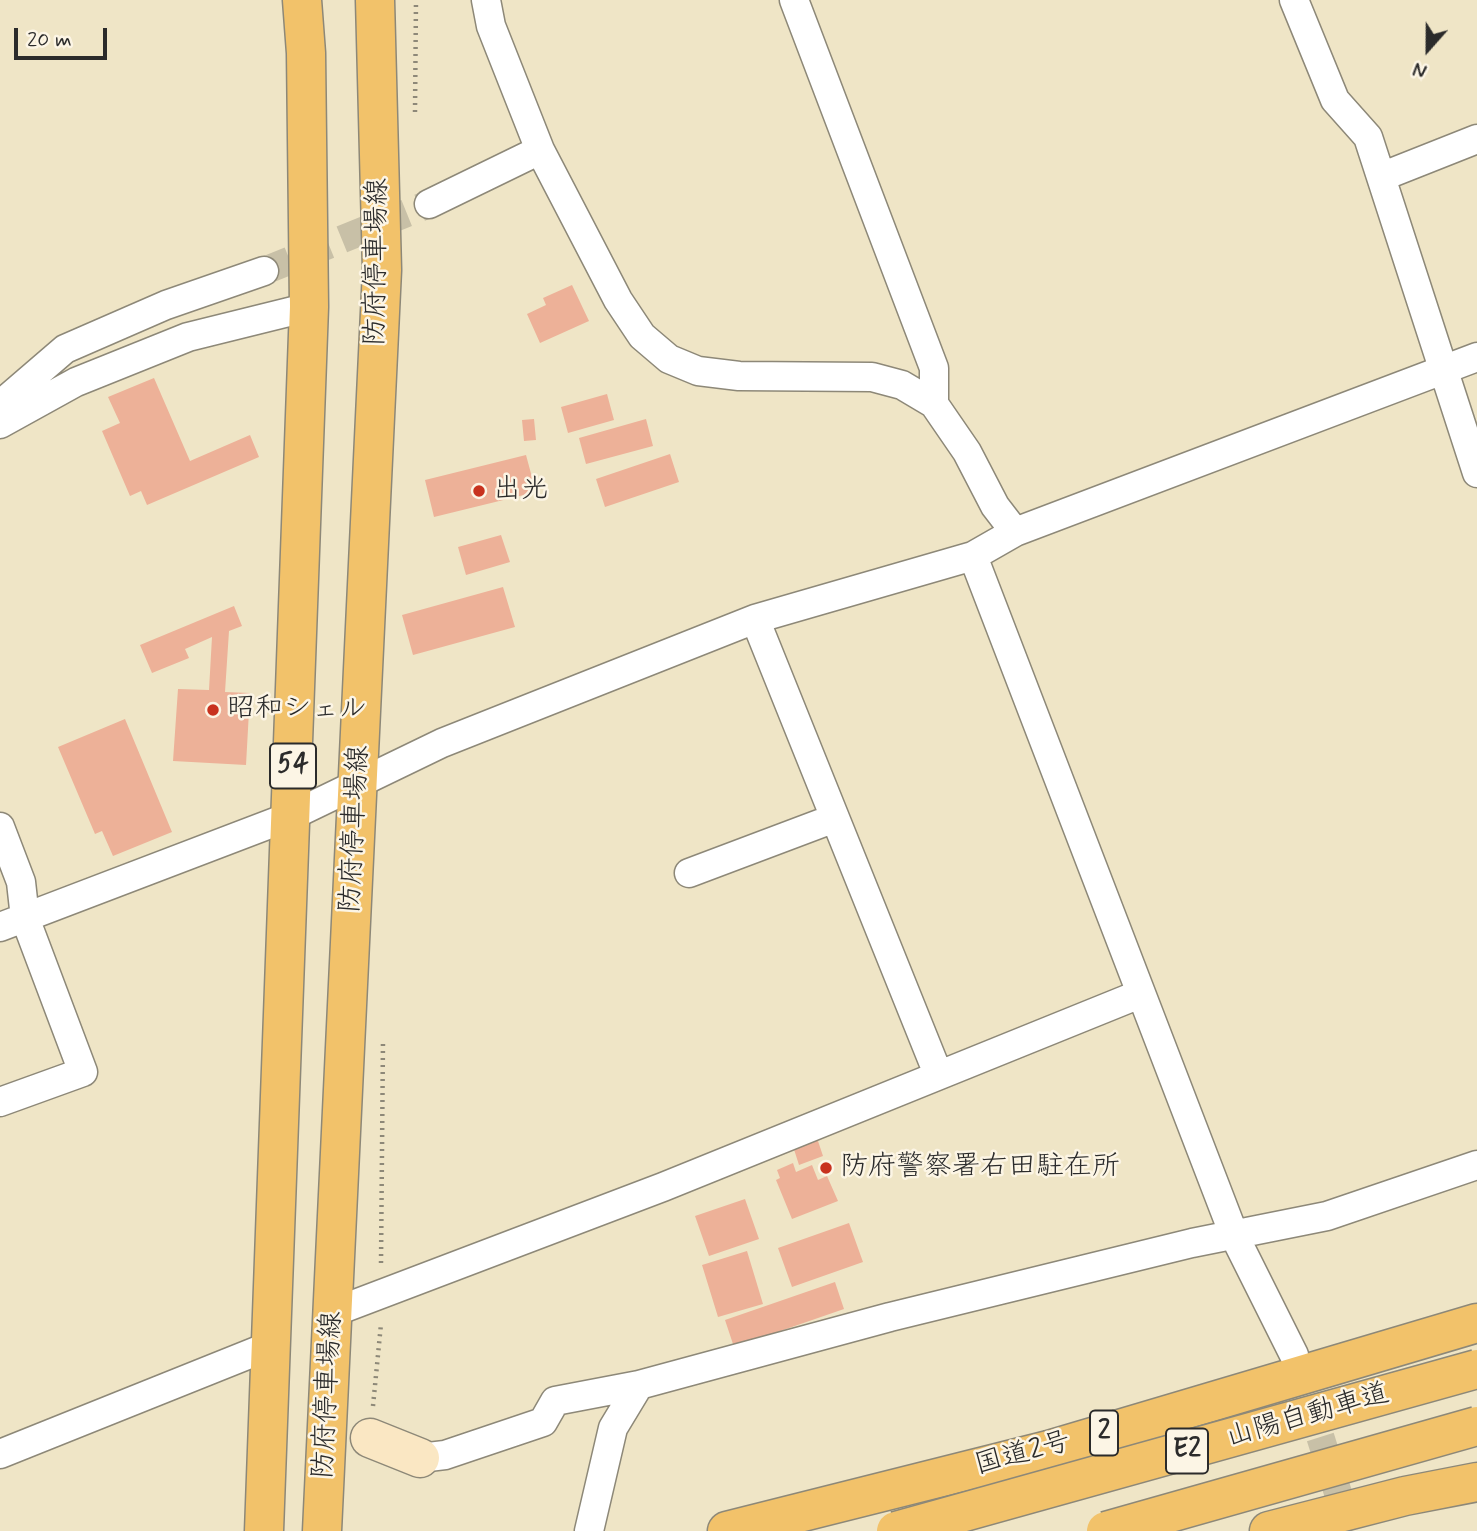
<!DOCTYPE html>
<meta charset="utf-8">
<style>
body{margin:0}
#map{position:relative;width:1477px;height:1531px;overflow:hidden;background:#efe5c6;font-family:Mynerve,sans-serif}
canvas{display:block}
.north{position:absolute;left:1393px;top:14px;width:70px;height:70px;-webkit-text-stroke:5px #fcf5e5;paint-order:stroke;rotate:201deg;font-size:19px;font-weight:700;line-height:28px;text-align:center;color:#2b2b2b}
.north::after{content:'';display:block;margin:auto;width:24px;height:32px;background:#2b2b2b;clip-path:polygon(50% 0,100% 100%,50% 72%,0 100%)}
.scale{position:absolute;left:14px;top:28px;width:93px;height:32px;box-sizing:border-box;border:4px solid #2b2b2b;border-top:0;padding-left:9px;font-size:21px;line-height:24px;white-space:nowrap;color:#2b2b2b;-webkit-text-stroke:5px #fcf5e5;paint-order:stroke}
</style>
<div id="map">
<canvas width="1477" height="1531"></canvas>
<div class="north">N</div>
<div class="scale">20 m</div>
</div>
<script>
const c = document.querySelector('canvas').getContext('2d');
c.lineJoin = 'round';
function paint(path, color) {
  c.fillStyle = color;
  c.fill(path, 'evenodd');
}
function shape(rows) {
  const path = new Path2D();
  for (const r of rows) {
    path.moveTo(r[0], r[1]);
    for (let i = 2; i < r.length; i += 2) path.lineTo(r[i], r[i + 1]);
  }
  return path;
}
function strokePath(path, color, width, dash) {
  c.strokeStyle = color;
  c.lineWidth = width;
  c.lineCap = dash ? 'butt' : 'round';
  c.setLineDash(dash || []);
  c.stroke(path);
}
function write(font, color, halo, rows, align = 'center') {
  c.font = font + ' Mynerve,"Klee One",sans-serif';
  c.lineWidth = 5;
  c.setLineDash([]);
  c.textBaseline = 'middle';
  c.strokeStyle = halo;
  c.fillStyle = color;
  for (const [text, x, y, turn = 0] of rows) {
    c.save();
    c.translate(x, y);
    c.rotate((+turn || 0) * Math.PI / 180);
    c.textAlign = isNaN(turn) ? turn : align;
    if (halo) c.strokeText(text, 0, 0);
    c.fillText(text, 0, 0);
    c.restore();
  }
}
paint(shape([
 [572,285,589,321,540,343,527,314,546,305,543,298],
 [154,378,190,461,250,435,259,457,147,505,141,491,130,496,102,431,120,423,108,397],
 [607,394,614,420,568,433,561,407],
 [534,419,536,440,524,441,522,420],
 [646,419,653,446,586,464,579,438],
 [670,454,679,482,605,507,596,479],
 [526,455,536,492,434,517,425,480],
 [501,535,510,562,466,575,458,547],
 [503,587,515,627,413,655,402,615],
 [234,606,242,626,229,631,225,692,250,693,246,765,173,761,178,689,209,690,212,637,185,649,189,658,152,673,140,645],
 [125,719,172,832,113,856,102,831,95,834,58,747],
 [815,1132,823,1156,799,1165,791,1140],
 [793,1163,796,1172,812,1165,818,1180,827,1176,838,1201,792,1219,776,1180,780,1178,777,1170],
 [745,1199,759,1239,709,1256,695,1216],
 [849,1223,863,1262,792,1287,778,1248],
 [747,1251,763,1304,718,1317,702,1265],
 [835,1282,844,1309,734,1347,725,1320]
]), '#edb198');
strokePath(shape([
 [264,271,429,204],
 [1295,1357,1350,1531]
]), '#c8c0a7', 28, [28, 14]);
const street = shape([
 [486,0,491,26,540,150,618,300,642,336,669,359,698,371,739,376,872,377,902,385,934,404,967,452,995,506,1015,532],
 [794,0,934,368,934,404],
 [1294,0,1335,100,1368,137,1477,473],
 [1381,177,1477,139],
 [429,204,540,150],
 [0,405,65,349,166,305,264,271],
 [0,424,76,382,188,337,309,307],
 [973,556,1234,1235,1294,1355],
 [755,619,938,1074],
 [0,827,21,882,25,918,83,1072,0,1102],
 [689,873,835,818],
 [0,927,291,816,442,743,755,619,973,556,1015,532,1477,357],
 [334,1312,663,1187,1140,994],
 [0,1454,272,1345],
 [420,1458,445,1455,543,1422,555,1401,639,1385,890,1317,1192,1243,1327,1216,1477,1165],
 [589,1531,613,1428,639,1385]
]);
const secondary = shape([
 [370,1438,420,1458]
]);
const primary = shape([
 [264,1531,309,307,306,53,302,0],
 [322,1531,382,270,375,0]
]);
const highway = shape([
 [727,1531,1049,1450,1477,1323],
 [1269,1531,1405,1496,1477,1482]
]);
strokePath(street, '#8d8878', 31);
strokePath(secondary, '#8d8878', 41);
strokePath(primary, '#8d8878', 41);
strokePath(highway, '#8d8878', 41);
strokePath(shape([
 [415,112,416,0],
 [381,1263,383,1040],
 [373,1406,381,1324]
]), '#8d8878', 4.5, [2, 5]);
strokePath(street, '#fff', 28);
strokePath(secondary, '#fae7c3', 38);
strokePath(primary, '#f2c26a', 38);
strokePath(highway, '#f2c26a', 38);
const highwayBridge = shape([
 [896,1531,1477,1369],
 [1106,1531,1477,1426]
]);
strokePath(highwayBridge, '#8d8878', 41, []);
strokePath(highwayBridge, '#f2c26a', 38);
for (const [x, y, r, color] of [
 [479,491,7,"#c8321e"],
 [213,710,7,"#c8321e"],
 [826,1168,7,"#c8321e"]
]) {
  const dot = new Path2D();
  dot.arc(x, y, r, 0, 2 * Math.PI);
  c.fillStyle = color;
  c.fill(dot);
  strokePath(dot, '#fcf5e5', 2.5);
}
for (const [x, y, w] of [
 [293,766,46],
 [1104,1433,28],
 [1187,1451,42]
]) {
  const box = new Path2D();
  box.roundRect(x - w / 2, y - 22.5, w, 45, 5);
  c.fillStyle = '#fcf5e5';
  c.fill(box);
  strokePath(box, '#2b2b2b', 2);
}
write('bold 26px', '#2b2b2b', null, [
 ["54",293,766],
 ["2",1104,1433],
 ["E2",1187,1451]
]);
write('28px', '#2b2b2b', '#fcf5e5', [
 ["防府停車場線",378,262,-89],
 ["防府停車場線",356,829,-87],
 ["防府停車場線",329,1395,-87],
 ["山陽自動車道",1308,1417,-16],
 ["国道2号",1023,1455,-15]
]);
write('28px', '#2b2b2b', '#fcf5e5', [
 ["出光",493,491],
 ["昭和シェル",227,710],
 ["防府警察署右田駐在所",840,1168]
], 'left');
</script>
